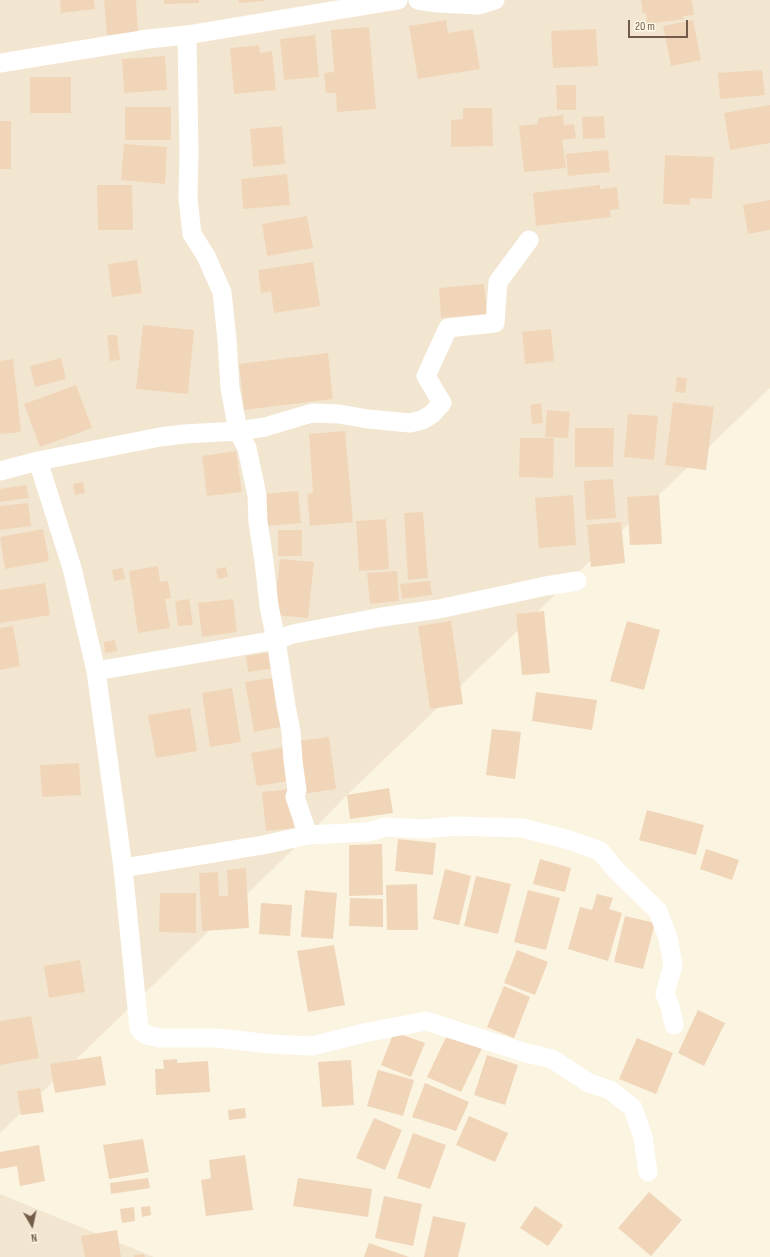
<!DOCTYPE html>
<style>
body{margin:0}
#map{position:relative;width:770px;height:1257px;overflow:hidden;background:#fbf4e1;font-family:"Sofia Sans Condensed",sans-serif}
canvas{display:block}
.north{position:absolute;left:12px;top:1205px;width:40px;height:40px;-webkit-text-stroke:3px #fff8e7;paint-order:stroke;rotate:171deg;font-size:11px;font-weight:700;line-height:16px;text-align:center;color:#725c49}
.north::after{content:'';display:block;margin:auto;width:14px;height:18px;background:#725c49;clip-path:polygon(50% 0,100% 100%,50% 72%,0 100%)}
.scale{position:absolute;left:628px;top:20px;width:60px;height:18px;box-sizing:border-box;border:2px solid #725c49;border-top:0;padding-left:5px;font-size:12px;line-height:14px;white-space:nowrap;color:#725c49;-webkit-text-stroke:3px #fff8e7;paint-order:stroke}
</style>
<div id="map">
<canvas width="770" height="1257"></canvas>
<div class="north">N</div>
<div class="scale">20 m</div>
</div>
<script>
const c = document.querySelector('canvas').getContext('2d');
c.lineJoin = 'round';
function paint(path, color) {
  c.fillStyle = color;
  c.fill(path, 'evenodd');
}
function shape(rows) {
  const path = new Path2D();
  for (const r of rows) {
    path.moveTo(r[0], r[1]);
    for (let i = 2; i < r.length; i += 2) path.lineTo(r[i], r[i + 1]);
  }
  return path;
}
function strokePath(path, color, width, dash) {
  c.strokeStyle = color;
  c.lineWidth = width;
  c.lineCap = dash ? 'butt' : 'round';
  c.setLineDash(dash || []);
  c.stroke(path);
}
paint(shape([
 [0,0,770,0,770,388,347,795,308,835,0,1133],
 [0,1194,154,1257,0,1257]
]), '#f3e6d0');
paint(shape([
 [60,0,94,0,95,9,61,13],
 [104,0,136,0,138,33,107,35],
 [164,0,199,0,199,3,164,4],
 [238,0,264,0,264,1,239,3],
 [641,0,690,0,692,1,694,15,683,16,684,19,647,24,646,13,643,13],
 [446,20,448,33,473,29,480,69,418,79,409,26],
 [693,20,701,60,671,66,663,26],
 [369,27,376,109,337,112,336,93,326,93,324,73,334,72,331,30],
 [596,29,598,66,553,68,551,31],
 [315,35,319,77,284,80,280,39],
 [259,45,260,53,272,51,276,90,234,94,230,48],
 [165,56,167,90,124,93,122,59],
 [762,70,765,95,720,99,718,73],
 [30,77,71,77,71,113,30,113],
 [556,85,576,85,576,110,557,110],
 [770,105,770,143,730,150,724,113],
 [125,107,171,107,171,140,125,140],
 [463,108,492,108,493,146,451,147,451,120,463,119],
 [563,115,564,125,574,124,576,138,562,140,566,168,524,172,519,126,538,124,538,118],
 [604,116,605,138,583,139,582,117],
 [0,121,11,121,11,169,0,169],
 [282,126,285,164,253,167,250,129],
 [124,144,167,147,165,184,121,180],
 [608,150,610,172,568,176,566,154],
 [665,155,714,157,712,199,690,198,690,205,663,204],
 [287,174,290,205,243,209,241,179],
 [97,185,132,185,133,230,98,230],
 [600,185,600,189,617,187,619,209,610,210,611,217,536,226,533,193],
 [770,200,770,230,748,234,743,205],
 [307,216,313,248,267,256,262,224],
 [137,260,142,293,112,297,108,264],
 [313,262,320,306,274,313,271,291,261,293,258,270],
 [484,284,487,314,441,318,439,288],
 [143,325,194,330,188,394,136,389],
 [551,329,554,361,525,364,522,332],
 [107,335,117,335,120,360,110,361],
 [328,353,333,399,244,410,239,364],
 [61,358,66,379,35,387,30,366],
 [13,359,21,432,0,434,0,361],
 [677,377,687,378,685,393,675,392],
 [76,385,92,428,40,447,24,404],
 [673,402,714,407,706,470,665,465],
 [541,403,543,423,532,424,530,405],
 [547,410,570,412,568,438,545,437],
 [628,414,658,416,654,460,624,457],
 [575,428,614,428,613,467,575,467],
 [345,431,353,522,310,526,307,494,313,493,309,434],
 [520,438,554,438,553,478,519,477],
 [236,451,242,492,207,496,202,456],
 [613,479,616,518,586,520,584,481],
 [83,482,85,493,75,495,73,484],
 [26,485,29,498,0,502,0,489],
 [298,491,301,523,265,526,263,494],
 [573,495,576,545,539,548,535,498],
 [659,495,662,544,630,545,627,497],
 [28,503,31,526,0,530,0,506],
 [423,512,428,578,408,580,404,513],
 [386,519,389,569,359,571,356,521],
 [621,522,625,563,591,567,587,525],
 [43,529,49,561,5,569,0,537],
 [278,530,302,530,302,556,278,556],
 [280,559,314,562,308,618,274,615],
 [158,566,160,582,168,581,171,598,165,599,170,628,138,633,129,571],
 [226,567,228,577,218,579,216,569],
 [123,568,125,579,114,581,112,570],
 [397,571,399,601,370,604,367,573],
 [430,581,432,595,402,599,400,584],
 [45,583,50,615,0,623,0,590],
 [189,599,193,625,178,626,175,601],
 [233,599,237,632,202,637,198,603],
 [544,611,550,673,522,675,516,614],
 [451,621,463,704,430,709,418,626],
 [627,621,660,630,644,690,610,681],
 [13,626,20,666,0,670,0,628],
 [115,640,117,651,105,653,104,642],
 [274,652,276,668,248,672,246,656],
 [279,677,287,726,254,732,245,682],
 [232,688,241,742,210,747,202,693],
 [536,692,597,700,592,730,532,721],
 [190,708,197,751,156,758,148,715],
 [492,729,521,732,515,779,486,775],
 [329,737,336,789,303,794,297,741],
 [284,747,289,781,257,786,251,753],
 [79,763,81,795,42,797,40,765],
 [389,788,393,813,350,819,347,795],
 [290,789,294,828,266,831,262,792],
 [647,810,704,825,696,855,639,840],
 [398,839,436,843,433,875,395,871],
 [382,844,383,895,349,896,349,845],
 [706,849,739,860,732,880,700,869],
 [540,859,571,868,565,892,533,884],
 [246,868,249,928,202,931,199,873,218,872,219,896,228,896,227,870],
 [445,869,471,876,459,925,433,919],
 [476,876,511,884,498,934,464,926],
 [417,884,418,930,387,930,386,885],
 [305,890,337,893,333,939,301,937],
 [528,890,560,898,546,950,514,942],
 [160,893,196,893,196,933,159,932],
 [597,894,613,898,609,909,622,913,608,961,568,949,580,907,592,910],
 [350,898,383,899,383,927,349,926],
 [261,903,292,905,290,936,259,934],
 [625,916,655,923,643,969,614,962],
 [334,945,345,1005,308,1012,297,951],
 [517,950,548,962,535,995,504,983],
 [80,960,85,992,49,998,44,966],
 [504,986,530,997,514,1038,487,1027],
 [698,1010,725,1023,704,1066,678,1053],
 [31,1016,39,1058,0,1065,0,1021],
 [394,1032,425,1043,411,1077,381,1065],
 [448,1033,482,1048,461,1092,427,1077],
 [637,1038,673,1053,656,1094,619,1079],
 [487,1055,518,1065,505,1105,474,1095],
 [101,1056,106,1085,55,1093,50,1064],
 [177,1059,177,1063,208,1061,210,1092,156,1095,155,1069,164,1069,163,1060],
 [351,1060,354,1105,322,1107,318,1062],
 [378,1070,414,1080,403,1116,367,1106],
 [425,1083,469,1102,456,1131,412,1117],
 [40,1088,44,1112,21,1115,17,1091],
 [245,1108,246,1118,229,1120,228,1110],
 [469,1116,508,1133,495,1162,456,1145],
 [374,1118,402,1130,385,1170,356,1158],
 [413,1133,446,1145,430,1189,397,1178],
 [143,1139,149,1172,109,1179,103,1145],
 [39,1145,45,1181,20,1186,17,1166,0,1169,0,1152],
 [245,1155,253,1210,206,1216,201,1180,211,1178,209,1160],
 [148,1178,150,1188,111,1194,110,1183],
 [298,1178,372,1189,368,1217,293,1206],
 [649,1192,682,1220,651,1256,618,1228],
 [384,1196,422,1204,413,1246,375,1238],
 [150,1206,151,1215,142,1217,141,1207],
 [535,1206,563,1225,548,1246,520,1228],
 [134,1207,135,1221,122,1223,120,1209],
 [433,1216,466,1223,458,1257,424,1257],
 [117,1230,121,1257,85,1257,81,1236],
 [369,1243,409,1257,364,1257],
 [144,1254,145,1257,134,1257,134,1255]
]), '#f0d5b9');
strokePath(shape([
 [418,0,437,3,479,5,495,0],
 [187,35,189,152,188,199,192,234,206,256,222,292,227,340,230,388,238,431,265,427,312,413,339,414,368,419,410,423,422,420,432,414,442,403,426,376,448,328,495,323,498,282,529,240],
 [0,63,148,39,187,35,398,0],
 [38,461,72,568,96,671,123,868,139,1028,141,1031,147,1035,160,1038,217,1038,271,1044,312,1046,364,1033,426,1021,526,1053,552,1059,589,1083,610,1090,633,1108,643,1137,648,1172],
 [0,471,38,461,160,437,184,434,238,431,247,448,257,495,258,522,264,561,269,606,276,640,286,706,291,731,293,761,297,790,295,797,308,835,368,832,386,827,424,829,454,826,522,828,569,840,600,851,617,871,658,911,668,938,673,965,665,994,670,1006,674,1025],
 [96,671,276,640,293,634,382,617,439,609,546,586,577,581],
 [123,868,263,845,308,835]
]), '#fff', 19);
</script>
